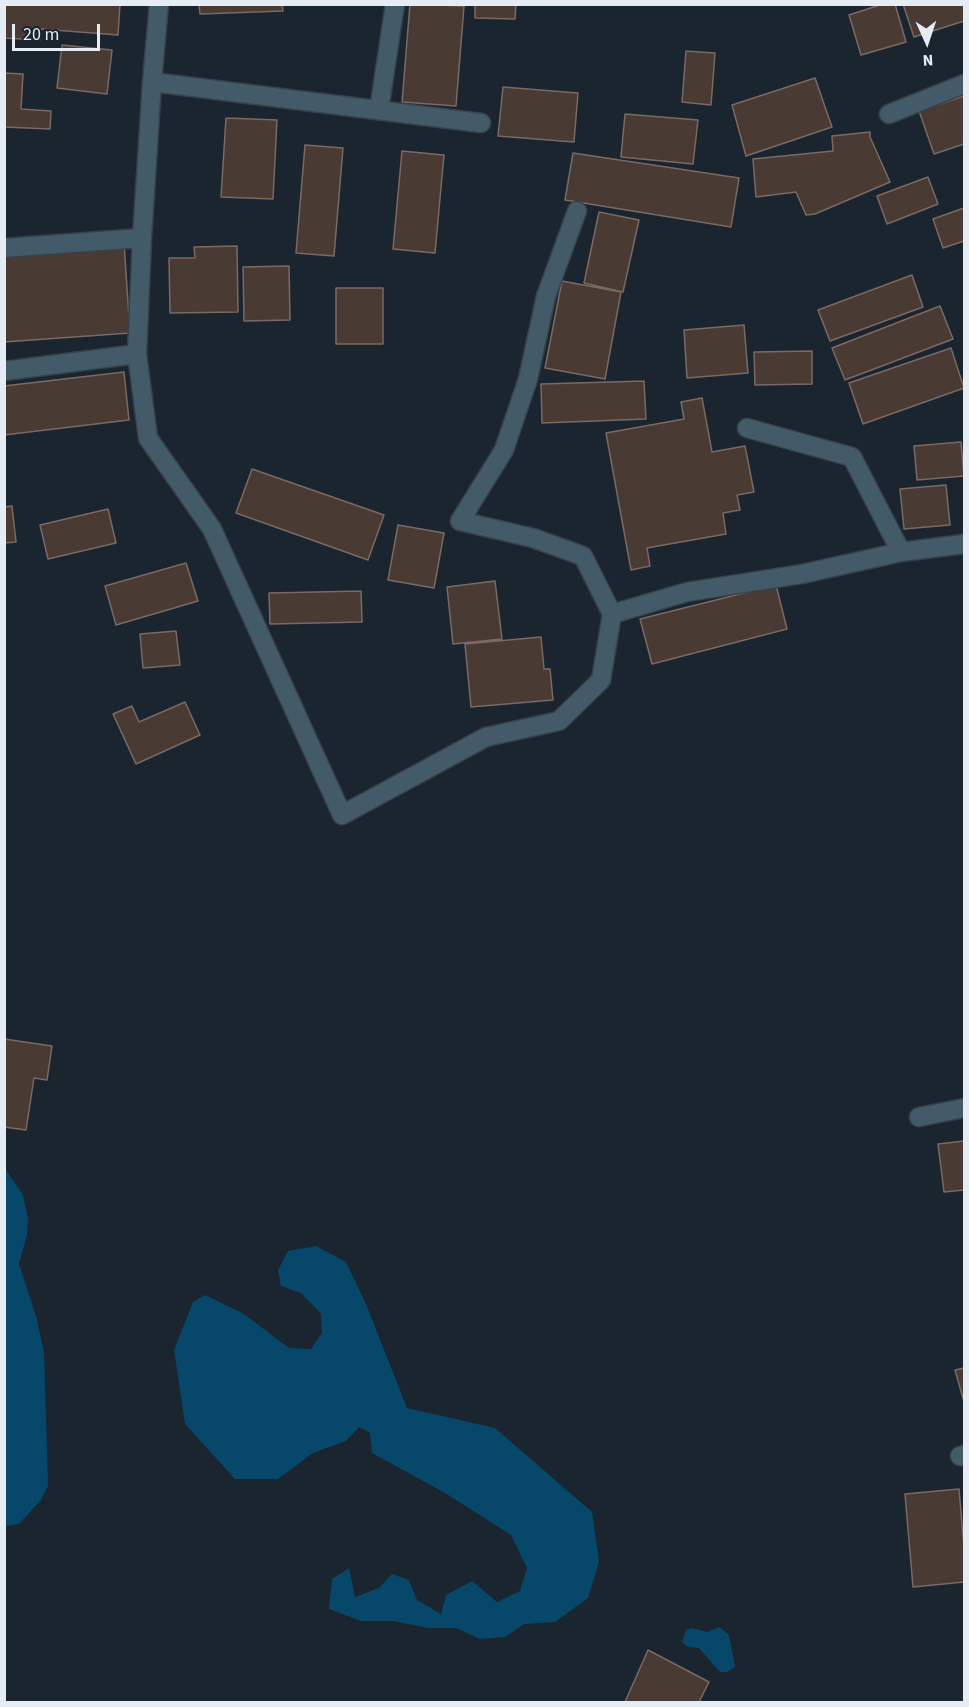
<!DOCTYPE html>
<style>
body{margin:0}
#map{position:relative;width:969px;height:1707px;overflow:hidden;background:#1a252f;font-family:"Source Sans 3",sans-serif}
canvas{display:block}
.frame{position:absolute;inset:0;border:6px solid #e5ecf3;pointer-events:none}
.north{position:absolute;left:897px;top:12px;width:60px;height:60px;-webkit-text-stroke:4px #1a252f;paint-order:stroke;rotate:177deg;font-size:16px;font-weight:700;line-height:24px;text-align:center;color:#e5ecf3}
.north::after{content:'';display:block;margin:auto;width:21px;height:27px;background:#e5ecf3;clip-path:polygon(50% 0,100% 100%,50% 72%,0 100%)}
.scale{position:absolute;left:12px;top:24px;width:88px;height:27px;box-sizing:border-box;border:3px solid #e5ecf3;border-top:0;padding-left:8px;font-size:18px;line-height:21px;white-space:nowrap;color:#e5ecf3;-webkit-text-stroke:4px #1a252f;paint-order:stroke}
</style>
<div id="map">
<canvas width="969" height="1707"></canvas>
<div class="frame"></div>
<div class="north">N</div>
<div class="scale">20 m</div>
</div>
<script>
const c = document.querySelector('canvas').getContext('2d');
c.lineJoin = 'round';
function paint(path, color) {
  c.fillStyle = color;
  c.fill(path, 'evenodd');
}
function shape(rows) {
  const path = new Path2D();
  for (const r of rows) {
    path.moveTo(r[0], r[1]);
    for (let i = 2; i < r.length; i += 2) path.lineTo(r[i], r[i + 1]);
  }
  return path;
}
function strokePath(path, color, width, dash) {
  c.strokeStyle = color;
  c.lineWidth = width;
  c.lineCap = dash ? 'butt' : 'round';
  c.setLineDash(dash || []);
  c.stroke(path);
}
paint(shape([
 [4,1167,23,1195,28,1219,27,1235,19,1264,36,1316,44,1352,48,1486,41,1500,19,1524,5,1526],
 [316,1246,346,1262,366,1304,407,1408,495,1428,592,1512,599,1562,588,1598,555,1622,524,1624,505,1637,480,1639,456,1628,428,1628,393,1621,361,1621,329,1609,332,1579,349,1568,355,1597,379,1588,392,1574,409,1580,417,1600,441,1614,446,1595,472,1581,497,1602,520,1591,527,1568,511,1535,445,1493,372,1453,370,1433,359,1427,346,1441,313,1453,278,1479,235,1479,185,1424,174,1350,193,1302,205,1295,244,1314,289,1348,311,1349,322,1333,321,1314,301,1293,281,1286,278,1270,288,1251],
 [719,1627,729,1635,735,1667,727,1672,720,1672,699,1648,688,1647,682,1642,686,1630,691,1628,707,1632]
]), '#074769');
const building = shape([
 [4,4,120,4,118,35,41,29,40,40,4,38,4,4],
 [199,4,282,4,283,11,200,14,199,4],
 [410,4,464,6,456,106,402,102,410,4],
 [475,4,516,4,515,19,475,18,475,4],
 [883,4,895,4,906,42,861,55,849,15,883,4],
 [903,4,964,4,964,21,914,37,903,4],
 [62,45,112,50,107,94,57,88,62,45],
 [686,51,715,53,711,105,682,102,686,51],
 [4,73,23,74,21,109,51,111,50,129,4,127,4,73],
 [815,78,832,127,746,156,732,105,815,78],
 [503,87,578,93,574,142,498,136,503,87],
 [964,96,964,144,934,154,919,111,964,96],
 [625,114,698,120,693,164,621,157,625,114],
 [226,118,277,120,273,199,221,197,226,118],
 [870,132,870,137,890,182,815,214,806,215,796,192,756,197,753,159,833,151,832,136,870,132],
 [305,145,343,148,334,256,296,253,305,145],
 [402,151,444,155,435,253,393,249,402,151],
 [573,153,739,178,731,227,565,200,573,153],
 [928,177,938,204,887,224,877,196,928,177],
 [964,208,964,241,943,248,933,219,964,208],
 [599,212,639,220,623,292,584,283,599,212],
 [124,242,130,333,4,342,4,250,124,242],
 [237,246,238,312,170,313,169,258,195,258,194,247,237,246],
 [289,266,290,320,244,321,243,267,289,266],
 [912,275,923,307,830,341,818,310,912,275],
 [562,281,621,292,605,379,545,368,562,281],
 [336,288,383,288,383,344,336,344,336,288],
 [940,306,953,339,845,380,832,348,940,306],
 [744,325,748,373,687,378,684,330,744,325],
 [951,348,964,388,863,424,849,383,951,348],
 [812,351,812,384,755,385,754,352,812,351],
 [124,372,129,420,4,435,4,386,124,372],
 [644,381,646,419,542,423,541,384,644,381],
 [702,398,712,452,745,446,754,492,737,495,740,510,723,513,726,534,647,548,650,566,631,570,606,433,684,419,681,402,702,398],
 [961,442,964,476,917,480,914,446,961,442],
 [252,469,384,515,368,560,236,513,252,469],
 [946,485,950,525,904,529,900,489,946,485],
 [12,506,16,542,4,543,4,507,12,506],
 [108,509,116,543,48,559,40,525,108,509],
 [398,525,444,533,434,588,388,580,398,525],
 [186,563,198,601,116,625,105,586,186,563],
 [495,581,502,639,453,644,447,587,495,581],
 [776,585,787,629,652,664,640,619,776,585],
 [361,591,362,622,270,624,269,593,361,591],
 [176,631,180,665,143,668,140,634,176,631],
 [541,637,544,669,550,669,553,700,471,707,465,644,541,637],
 [185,702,200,735,136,764,113,714,132,706,139,722,185,702],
 [4,1039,52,1046,47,1080,34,1078,26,1130,4,1127,4,1039],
 [964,1141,964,1190,944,1192,938,1144,964,1141],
 [964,1368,964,1402,955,1370,964,1368],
 [959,1489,964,1547,964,1582,913,1587,905,1494,959,1489],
 [648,1650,709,1682,699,1702,625,1702,648,1650]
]);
paint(building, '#4a3a34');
strokePath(building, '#7b6a63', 1.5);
const minor = shape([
 [152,82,159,4],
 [379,110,395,4],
 [889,114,964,84],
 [481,123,152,82,142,238,137,354,148,438,212,529,342,815,486,737,559,721,601,680,612,614,687,592,802,574,901,552,964,544],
 [577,211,546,296,528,379,504,450,460,521,533,538,583,556,612,614],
 [4,248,142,238],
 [4,371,137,354],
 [747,428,852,457,901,552],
 [919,1117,964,1108],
 [960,1456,964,1455]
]);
strokePath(minor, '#36414a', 21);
strokePath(minor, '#435a68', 18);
</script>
